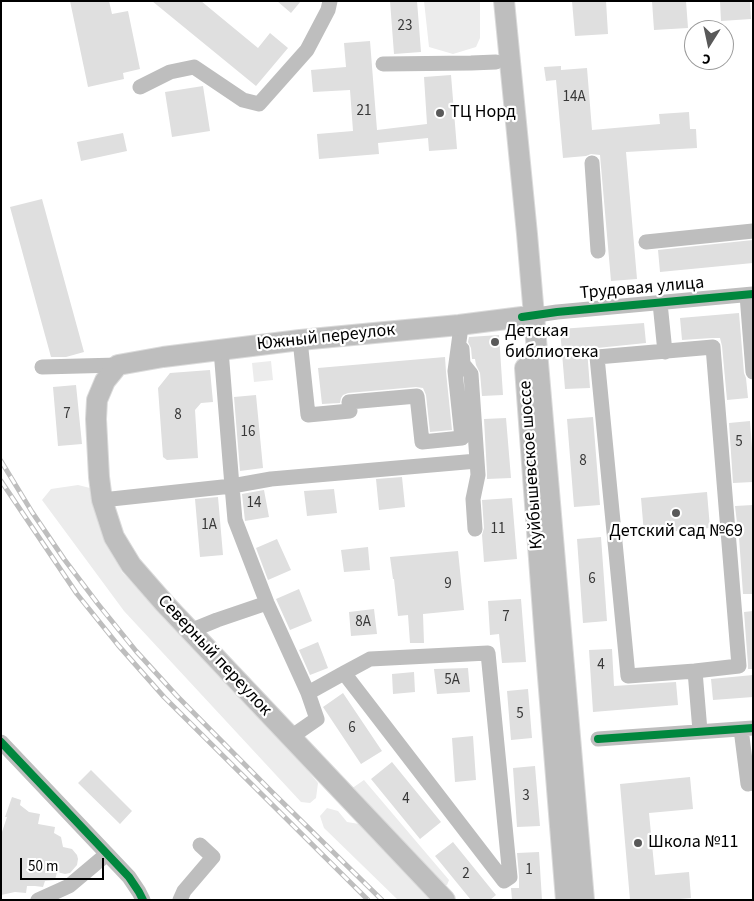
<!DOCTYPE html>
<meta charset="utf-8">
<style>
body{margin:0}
#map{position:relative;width:754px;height:901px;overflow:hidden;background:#fff;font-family:"Source Sans 3",sans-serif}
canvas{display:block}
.frame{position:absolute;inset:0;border:2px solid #000;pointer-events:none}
.north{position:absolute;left:684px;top:20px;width:50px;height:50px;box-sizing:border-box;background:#fff;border:1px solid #999;border-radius:50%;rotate:190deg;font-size:14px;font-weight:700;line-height:20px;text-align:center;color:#000}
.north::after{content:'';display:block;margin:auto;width:18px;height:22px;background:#595959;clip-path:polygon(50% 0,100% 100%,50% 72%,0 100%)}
.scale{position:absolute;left:20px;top:858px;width:84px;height:22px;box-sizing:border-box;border:2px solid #000;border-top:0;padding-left:6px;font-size:15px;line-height:18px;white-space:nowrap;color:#000;-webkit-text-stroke:4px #fff;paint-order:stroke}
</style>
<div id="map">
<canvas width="754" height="901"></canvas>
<div class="frame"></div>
<div class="north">С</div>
<div class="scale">50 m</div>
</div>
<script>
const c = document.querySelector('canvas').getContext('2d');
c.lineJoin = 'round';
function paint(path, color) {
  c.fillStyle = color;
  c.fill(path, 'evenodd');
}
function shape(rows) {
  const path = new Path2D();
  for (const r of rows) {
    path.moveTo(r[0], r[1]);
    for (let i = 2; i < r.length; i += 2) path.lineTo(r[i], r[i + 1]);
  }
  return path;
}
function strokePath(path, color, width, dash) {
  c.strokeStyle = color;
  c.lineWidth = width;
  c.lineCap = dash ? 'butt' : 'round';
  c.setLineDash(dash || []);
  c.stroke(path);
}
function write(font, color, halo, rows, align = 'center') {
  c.font = font + ' "Source Sans 3",sans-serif';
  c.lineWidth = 4.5;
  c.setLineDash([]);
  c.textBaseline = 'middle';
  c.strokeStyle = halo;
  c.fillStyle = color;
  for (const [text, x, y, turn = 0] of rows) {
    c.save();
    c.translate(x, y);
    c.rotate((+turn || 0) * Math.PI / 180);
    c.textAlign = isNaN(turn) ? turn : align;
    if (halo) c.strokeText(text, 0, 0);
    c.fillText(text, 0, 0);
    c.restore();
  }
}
paint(shape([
 [424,1,480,1,480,38,476,47,453,54,429,47],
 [271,361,273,380,254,382,252,363],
 [78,485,90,488,94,510,122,572,294,754,318,783,316,798,310,803,301,802,124,611,42,500,51,489],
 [364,780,449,880,447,885,442,885,351,789],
 [327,808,338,811,347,822,359,824,434,900,398,900,324,828,320,816]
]), '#ececec');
paint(shape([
 [70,1,109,1,112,14,128,11,140,69,123,73,124,79,88,87],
 [152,1,201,1,258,48,270,33,288,48,256,86],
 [277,1,301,1,291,13],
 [390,1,417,1,421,52,394,54],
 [572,1,606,1,608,34,575,36],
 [652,1,686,1,688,28,654,30],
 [720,1,750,1,751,19,721,21],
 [370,41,377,130,427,124,424,77,451,75,457,149,429,151,428,138,378,143,379,154,319,159,317,134,353,131,350,90,313,92,311,70,346,67,344,43],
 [561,66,561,70,587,68,592,130,660,124,659,114,689,112,690,129,696,129,697,148,626,152,637,279,611,281,600,155,591,154,586,156,563,158,556,80,546,81,544,67],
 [203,86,210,131,172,137,165,92],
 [123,133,127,151,81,161,77,142],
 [42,199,84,352,66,357,51,357,10,207],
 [753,240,753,263,660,272,658,250],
 [739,313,744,373,746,378,748,398,727,400,722,346,720,338,712,338,682,340,680,318],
 [644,323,646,343,587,349,590,388,565,389,560,329],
 [499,335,503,395,482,396,480,373,476,365,475,359,472,359,471,348,468,342,469,337],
 [445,357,446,372,452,430,430,432,426,395,423,388,416,387,348,393,343,395,341,398,340,403,322,404,318,368],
 [210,370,213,402,201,403,195,410,198,458,167,460,163,457,158,388,170,373],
 [76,385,82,444,58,446,53,387],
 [256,395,263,468,240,471,234,397],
 [593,417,600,505,574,507,567,419],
 [506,418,511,478,487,479,487,474,484,419],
 [750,421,753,462,753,482,733,483,729,423],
 [402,477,405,507,379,510,376,479],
 [334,489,337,513,307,516,304,491],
 [264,490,269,517,245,521,242,494],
 [707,492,710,528,644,534,641,498],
 [218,497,223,555,200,557,195,499],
 [512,498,517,559,484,562,482,535,484,528,482,500],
 [753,505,753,594,743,594,738,523,737,523,735,506],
 [601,537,607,621,583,623,577,539],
 [277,539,291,570,268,580,256,548],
 [368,547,370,570,344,572,341,550],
 [458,551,464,610,423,614,424,643,410,643,408,615,398,616,394,579,393,579,390,557],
 [299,589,312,621,290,630,276,599],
 [521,599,526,662,502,663,499,634,490,635,488,601],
 [374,609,377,634,351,636,349,612],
 [753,611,753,669,748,669,748,665,744,612],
 [318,642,328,668,310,675,299,650],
 [612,649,614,686,676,682,678,705,593,712,589,650],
 [468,668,470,692,437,694,434,669],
 [414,672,415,692,393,694,392,674],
 [753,675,753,697,713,700,711,679],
 [528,689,532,738,511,740,507,691],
 [343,693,382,751,361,764,323,707],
 [473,736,476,780,455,782,452,738],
 [392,762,441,822,420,839,371,779],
 [535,766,540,826,517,827,513,768],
 [91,770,132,811,120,824,78,783],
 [690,777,693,809,649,813,655,875,689,872,691,898,669,900,630,900,620,784],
 [12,797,21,800,20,805,29,812,40,814,38,824,55,827,54,833,61,837,63,847,72,849,77,855,78,859,77,865,70,873,65,874,57,872,55,880,45,881,43,887,35,886,27,886,26,893,15,892,1,895,1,835,7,817,5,817],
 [453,842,496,895,490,900,471,900,435,856],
 [539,852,542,900,512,900,511,888,519,888,519,876,517,853]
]), '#dfdfdf');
const major = shape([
 [504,1,527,234,584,900],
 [525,368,545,640,566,900],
 [445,900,165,604,131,565,114,537,102,500,99,477,96,419,97,400,105,381,118,365,163,357,300,340,459,325,522,317]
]);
strokePath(major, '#dbdbdb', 22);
strokePath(shape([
 [383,64,471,63,496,62],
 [140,87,170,72,194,67,243,100,259,104,307,50,328,10,330,1],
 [592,163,598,251],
 [646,242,753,231],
 [747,295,753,372],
 [660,303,665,352],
 [523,317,557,312,753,294],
 [300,340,308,415,350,411,349,402,417,396,422,442,462,438,455,371,460,334],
 [462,349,463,364,471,374,478,475,473,499,475,529],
 [221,350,232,486,271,479,477,461],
 [42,367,118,365],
 [102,500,232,486,235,520,267,603,308,693,317,719,291,737],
 [190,631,217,620,267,603],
 [695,671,628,676,597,357,713,347,739,666,695,671,700,731],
 [308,693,344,673,370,659,488,653,510,877,504,881,344,673],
 [741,729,748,784,753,783],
 [598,739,753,728],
 [1,742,129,877,139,892,143,900],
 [38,900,69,886,107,854],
 [180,900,184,891,213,857,200,845]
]), '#bebebe', 15);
strokePath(major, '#bebebe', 20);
const rail = shape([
 [1,461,32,512,64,559,98,604,136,651,177,696,272,792,382,900],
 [1,481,77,594,118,645,164,697,368,900]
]);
strokePath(rail, '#bebebe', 5);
strokePath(rail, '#fff', 3, [9]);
strokePath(shape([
 [522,317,557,312,753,294],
 [598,739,753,728],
 [1,742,129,877,139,892,143,900]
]), '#00873e', 8);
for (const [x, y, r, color] of [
 [440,113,5,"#595959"],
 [495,342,5,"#595959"],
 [676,513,5,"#595959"],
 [638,843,5,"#595959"]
]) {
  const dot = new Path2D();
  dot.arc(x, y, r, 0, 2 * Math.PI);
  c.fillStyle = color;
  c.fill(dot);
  strokePath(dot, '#fff', 2);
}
write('15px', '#383838', null, [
 ["23",405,27],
 ["14А",574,98],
 ["21",364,112],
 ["7",67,415],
 ["8",178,416],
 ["16",248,433],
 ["5",739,443],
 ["8",583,462],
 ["14",254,504],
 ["1А",209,526],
 ["11",498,530],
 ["6",592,580],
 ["9",448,585],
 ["7",506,618],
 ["8А",363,623],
 ["4",601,666],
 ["5А",452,681],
 ["5",520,715],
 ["6",352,729],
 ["3",526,797],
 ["4",406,800],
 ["1",529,871],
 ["2",466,875]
]);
write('18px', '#000', '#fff', [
 ["ТЦ Норд",450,113],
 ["Детская",505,332],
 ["библиотека",505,353],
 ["Детский сад №69",676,532,"center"],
 ["Школа №11",648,843]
], 'left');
write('18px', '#000', '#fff', [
 ["Трудовая улица",642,289,-5],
 ["Южный переулок",326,338,-6],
 ["Куйбышевское шоссе",532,465,-94],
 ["Северный переулок",214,656,47]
]);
</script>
